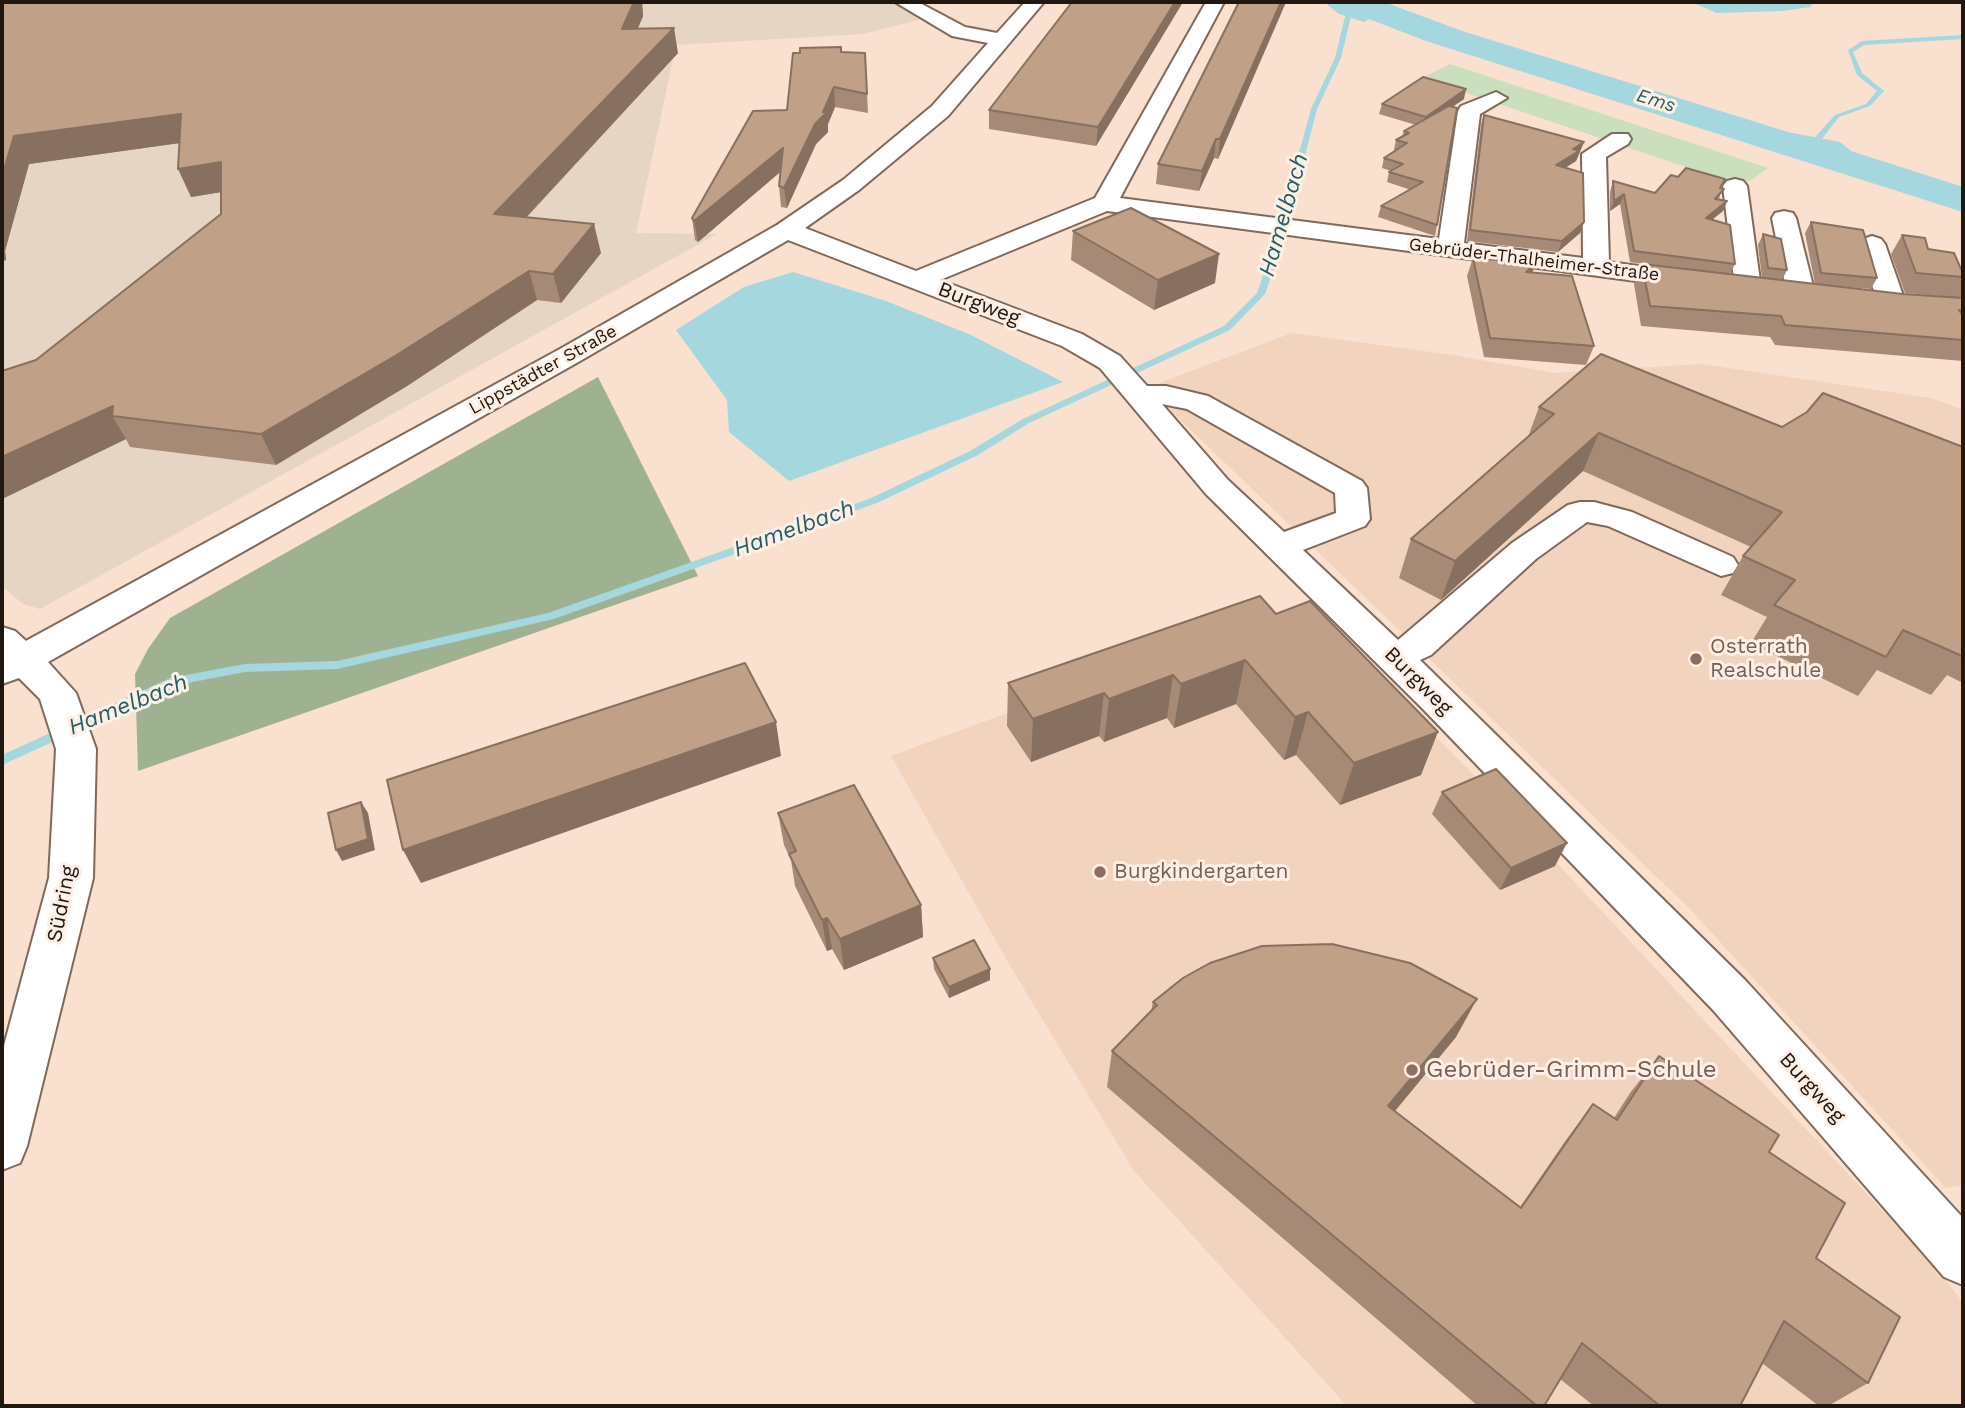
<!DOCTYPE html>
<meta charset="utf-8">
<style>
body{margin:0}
#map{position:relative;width:1965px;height:1408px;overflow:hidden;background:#f9e0cf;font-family:"Work Sans",sans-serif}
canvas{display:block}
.frame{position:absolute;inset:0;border:4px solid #201711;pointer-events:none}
</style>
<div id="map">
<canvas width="1965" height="1408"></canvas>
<div class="frame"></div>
</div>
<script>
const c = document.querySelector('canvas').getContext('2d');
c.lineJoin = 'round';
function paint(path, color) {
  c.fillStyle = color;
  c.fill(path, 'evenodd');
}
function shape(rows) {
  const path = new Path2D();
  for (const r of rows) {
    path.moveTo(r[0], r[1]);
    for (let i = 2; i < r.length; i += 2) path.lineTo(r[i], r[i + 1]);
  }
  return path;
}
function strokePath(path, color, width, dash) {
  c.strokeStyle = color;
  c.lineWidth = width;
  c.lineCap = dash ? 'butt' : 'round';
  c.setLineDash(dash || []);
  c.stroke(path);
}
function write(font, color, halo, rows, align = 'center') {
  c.font = font + ' "Work Sans",sans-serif';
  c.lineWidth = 6;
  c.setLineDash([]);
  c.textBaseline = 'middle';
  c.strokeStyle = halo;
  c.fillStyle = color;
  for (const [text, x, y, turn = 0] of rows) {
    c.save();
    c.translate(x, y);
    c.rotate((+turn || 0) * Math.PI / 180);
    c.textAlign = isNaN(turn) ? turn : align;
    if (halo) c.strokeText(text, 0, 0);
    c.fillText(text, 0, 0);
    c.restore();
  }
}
paint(shape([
 [123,2,892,2,923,19,863,34,676,45,636,233,717,234,40,609,23,604,2,586,2,18]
]), '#e6d4c4');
paint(shape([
 [1292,333,1452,355,1555,373,1701,364,1931,398,1963,410,1963,1185,1946,1188,1689,908,1170,410,1159,383],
 [1303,604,1474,775,1940,1272,1963,1303,1963,1406,1347,1406,1134,1171,1012,969,891,756]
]), '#f2d3bd');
paint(shape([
 [1450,64,1768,168,1742,186,1422,78]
]), '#cadfbd');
paint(shape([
 [598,377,698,576,138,771,135,674,148,649,170,618]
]), '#9eb291');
paint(shape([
 [1324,2,1384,2,1462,31,1743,118,1788,132,1840,142,1851,151,1963,187,1963,212,1426,41,1369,19,1364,22,1339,14],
 [1691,2,1814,2,1810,7,1782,11,1717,13],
 [793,272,886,301,971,335,1063,382,789,481,729,432,727,400,676,330,744,287]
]), '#a5d7de');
paint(shape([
 [1356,3,1359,5,1351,17,1341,58,1317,109,1282,245,1265,294,1230,330,1029,423,978,455,877,503,554,619,337,669,245,672,177,685,2,765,2,755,170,678,245,664,337,661,548,613,869,499,970,451,1023,419,1224,326,1257,293,1274,245,1311,109,1335,58,1345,17,1356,3],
 [1963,35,1963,39,1864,45,1853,52,1862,73,1884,91,1870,106,1839,117,1813,150,1807,150,1807,146,1835,115,1866,104,1877,91,1857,75,1848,50,1862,41,1963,35]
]), '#a5d7de');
const minor = shape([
 [895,2,918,2,965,27,997,33,1025,2,1044,2,948,116,859,190,805,228,916,271,1095,198,1206,2,1224,2,1120,198,1439,239,1458,111,1461,106,1496,92,1507,98,1480,114,1464,243,1583,258,1582,154,1612,134,1628,134,1631,139,1628,144,1606,157,1609,262,1698,274,1702,280,1698,286,1689,288,1107,211,940,280,1082,334,1120,356,1147,386,1166,386,1208,396,1362,481,1367,488,1370,519,1365,526,1303,550,1398,640,1512,543,1568,505,1580,502,1594,502,1632,512,1733,557,1738,565,1733,573,1721,576,1608,526,1587,522,1536,559,1431,655,1420,660,1745,980,1963,1218,1963,1285,1944,1277,1713,1010,1422,708,1206,494,1100,368,1062,346,788,240,580,361,48,662,76,693,96,749,93,878,27,1146,20,1163,2,1170,2,1053,49,878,56,749,40,699,19,678,2,684,2,654,560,349,777,225,843,180,932,106,988,43,952,36,895,2],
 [1162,404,1187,409,1335,493,1336,513,1284,532,1228,480,1162,404],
 [1735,179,1743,181,1747,186,1761,288,1758,294,1748,296,1738,294,1735,288,1723,186,1727,181,1735,179],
 [1784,211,1793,213,1796,218,1815,294,1811,300,1801,302,1791,300,1787,294,1772,218,1775,213,1784,211],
 [1872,236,1881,239,1885,244,1906,304,1902,310,1882,310,1878,304,1859,244,1863,239,1872,236]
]);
const major = shape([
 [2,627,15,631,36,650,42,659,36,668,23,672,10,668,2,661,2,627]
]);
strokePath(minor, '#7f695a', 4);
strokePath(major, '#7f695a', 4);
paint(minor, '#fff');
paint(major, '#fff');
paint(shape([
 [2,2,642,2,643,16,637,29,678,53,526,218,601,253,561,303,537,300,407,386,276,465,130,447,126,439,2,499,2,371,36,360,221,214,221,192,191,197,180,143,29,164,5,251,6,260,2,261],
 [1183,2,1096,146,989,129,989,110],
 [1286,2,1218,159,1214,158,1199,191,1156,184,1158,164],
 [841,52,865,53,868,113,835,107,828,124,828,132,816,144,787,208,781,207,779,186,780,172,698,242,695,240,692,218,787,110,800,53],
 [1464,99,1452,107,1437,225,1435,236,1378,217,1381,206,1411,190,1387,182,1389,172,1391,171,1382,168,1384,158,1396,150,1394,150,1396,140,1402,136,1404,131,1416,125,1379,114,1382,104],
 [1484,115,1584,142,1576,161,1565,168,1584,222,1580,233,1558,252,1467,241,1481,125],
 [1613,181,1655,193,1721,189,1719,200,1727,201,1723,211,1712,220,1735,264,1730,274,1762,278,1758,245,1763,234,1787,270,1782,280,1903,294,1952,297,1905,293,1891,254,1902,235,1963,270,1963,361,1775,345,1770,337,1641,326,1634,284,1642,264,1644,264,1630,262,1620,204,1610,211,1610,192],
 [1811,222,1877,278,1871,289,1815,284,1805,233],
 [1073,231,1215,283,1154,310,1071,260],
 [1473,258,1536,263,1532,273,1594,346,1586,365,1484,357,1467,276],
 [1539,407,1782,427,1963,447,1963,683,1947,675,1931,695,1877,670,1858,696,1751,643,1767,617,1721,595,1743,556,1751,547,1583,471,1441,600,1399,578,1411,539,1528,437],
 [1260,596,1421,775,1340,805,1296,755,1284,760,1236,704,1174,728,1167,718,1104,742,1099,736,1031,762,1007,726,1008,683],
 [1442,792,1555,866,1500,890,1432,814],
 [778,813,921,905,923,937,844,970,832,949,827,951,795,886,791,860,784,845],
 [933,958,990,969,990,980,949,998,934,969],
 [1153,1002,1456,1037,1395,1111,1520,1207,1566,1140,1593,1104,1614,1118,1630,1093,1659,1056,1769,1152,1868,1383,1828,1406,1819,1406,1762,1363,1740,1406,1594,1406,1560,1379,1544,1406,1478,1406,1107,1087,1112,1051,1151,1011]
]), '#a68a75');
paint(shape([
 [634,2,642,2,643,16,627,55,622,29],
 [1175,2,1183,2,1096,146,1098,127],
 [1281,2,1286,2,1218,159,1220,139],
 [674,28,678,53,502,243,494,214],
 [834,87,835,107,828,124,828,132,816,144,787,208,784,188,815,124,823,112],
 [1466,89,1464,99,1423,127,1426,117],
 [181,114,194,141,29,164,5,251,6,260,2,261,2,176,14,136],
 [1216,139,1214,158,1199,191,1202,171],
 [1584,142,1576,161,1552,176,1556,165,1573,149],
 [783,148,785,168,698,242,694,221],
 [221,162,234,190,191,197,178,169],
 [1624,194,1620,204,1610,211,1614,201],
 [1727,201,1723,211,1701,228,1706,218],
 [1584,222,1580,233,1558,252,1562,241],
 [594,224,601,253,561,303,553,274],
 [1219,254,1215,283,1154,310,1158,280],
 [1536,263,1529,281,1526,272],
 [529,271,537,300,407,386,276,465,261,434],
 [113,406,112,416,126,439,2,499,2,457],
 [1599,433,1583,471,1441,600,1455,561],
 [1245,660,1236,704,1174,728,1181,684],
 [1173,675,1167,718,1104,742,1109,699],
 [1104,693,1099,736,1031,762,1033,719],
 [1308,712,1296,755,1284,760,1295,717],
 [776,722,781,756,421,883,403,850],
 [1438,732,1421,775,1340,805,1354,763],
 [361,802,368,813,375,850,342,861,336,850],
 [1567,843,1555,866,1500,890,1511,868],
 [921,905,923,937,844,970,840,939],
 [827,918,832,949,827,951,822,920],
 [990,969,990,980,949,998,949,987],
 [1477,999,1456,1037,1370,1141,1388,1106]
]), '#87705f');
const building = shape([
 [2,2,634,2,622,29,674,28,494,214,594,224,553,274,529,271,395,356,261,434,112,416,113,406,2,457,2,371,36,360,221,214,221,162,178,169,181,114,14,136,2,176,2,2],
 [1072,2,1175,2,1098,127,989,110,1072,2],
 [1239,2,1281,2,1220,139,1216,139,1202,171,1158,164,1239,2],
 [841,47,841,52,865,53,867,94,834,87,823,112,827,112,815,124,784,188,779,186,783,148,694,221,692,218,753,111,787,110,793,53,800,53,800,48,841,47],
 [1423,77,1466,89,1426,117,1382,104,1423,77],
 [1449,106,1457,108,1437,225,1381,206,1423,182,1389,172,1403,164,1384,158,1407,143,1396,140,1409,133,1404,131,1449,106],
 [1484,115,1584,142,1573,149,1579,151,1556,165,1583,173,1584,222,1562,241,1470,230,1484,115],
 [1686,168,1725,179,1720,188,1724,189,1715,199,1727,201,1706,218,1730,225,1735,264,1634,251,1624,194,1614,201,1613,181,1655,193,1671,175,1678,177,1686,168],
 [1131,208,1219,254,1158,280,1073,231,1131,208],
 [1811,222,1863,230,1877,278,1821,273,1811,222],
 [1763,234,1781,239,1787,270,1768,268,1763,234],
 [1902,235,1925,238,1928,249,1954,253,1961,269,1963,270,1963,277,1916,273,1902,235],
 [1473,258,1536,263,1526,272,1572,276,1594,346,1490,338,1473,258],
 [1642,264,1903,294,1963,298,1963,311,1959,310,1963,316,1963,340,1785,325,1781,316,1650,306,1642,264],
 [1601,354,1782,427,1807,412,1823,393,1963,447,1963,654,1962,656,1903,630,1886,657,1774,605,1795,580,1743,556,1782,512,1599,433,1455,561,1411,539,1554,414,1539,407,1601,354],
 [1260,596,1276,614,1310,601,1438,732,1354,763,1308,712,1295,717,1245,660,1181,684,1173,675,1109,699,1104,693,1033,719,1008,683,1260,596],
 [745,663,776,722,403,850,387,780,745,663],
 [1496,769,1567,843,1511,868,1442,792,1496,769],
 [854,785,921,905,840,939,827,918,822,920,789,854,796,851,778,813,854,785],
 [361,802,368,839,336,850,328,813,361,802],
 [974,940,990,969,949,987,933,958,974,940],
 [1332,944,1410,963,1477,999,1388,1106,1521,1208,1593,1104,1617,1120,1659,1056,1779,1135,1769,1152,1845,1203,1816,1258,1900,1317,1868,1383,1784,1321,1740,1406,1660,1406,1582,1343,1544,1406,1537,1406,1112,1051,1157,1005,1153,1002,1183,978,1210,963,1262,946,1332,944]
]);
paint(building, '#c1a088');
strokePath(building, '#87705f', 2);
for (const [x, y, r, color] of [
 [1696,659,7,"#8d6e63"],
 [1100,872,7,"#8d6e63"],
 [1412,1070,7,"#8d6e63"]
]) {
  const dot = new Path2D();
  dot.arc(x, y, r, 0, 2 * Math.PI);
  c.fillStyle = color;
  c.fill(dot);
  strokePath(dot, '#ffefe5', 2.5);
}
write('18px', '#201711', '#ffefe5', [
 ["Gebrüder-Thalheimer-Straße",1534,260,7],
 ["Lippstädter Straße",543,370,-29]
]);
write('italic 19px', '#1d6068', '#ffefe5', [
 ["Ems",1656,101,17]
]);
write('21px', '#201711', '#ffefe5', [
 ["Burgweg",979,304,21],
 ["Burgweg",1418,681,45],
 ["Südring",62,904,-79],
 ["Burgweg",1812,1088,48]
]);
write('21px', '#785e54', '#ffefe5', [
 ["Osterrath",1710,647],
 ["Realschule",1710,671],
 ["Burgkindergarten",1114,872]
], 'left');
write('italic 23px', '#1d6068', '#ffefe5', [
 ["Hamelbach",1284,215,-74],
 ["Hamelbach",794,529,-20],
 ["Hamelbach",128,705,-22]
]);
write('24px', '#785e54', '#ffefe5', [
 ["Gebrüder-Grimm-Schule",1426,1070]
], 'left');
</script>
